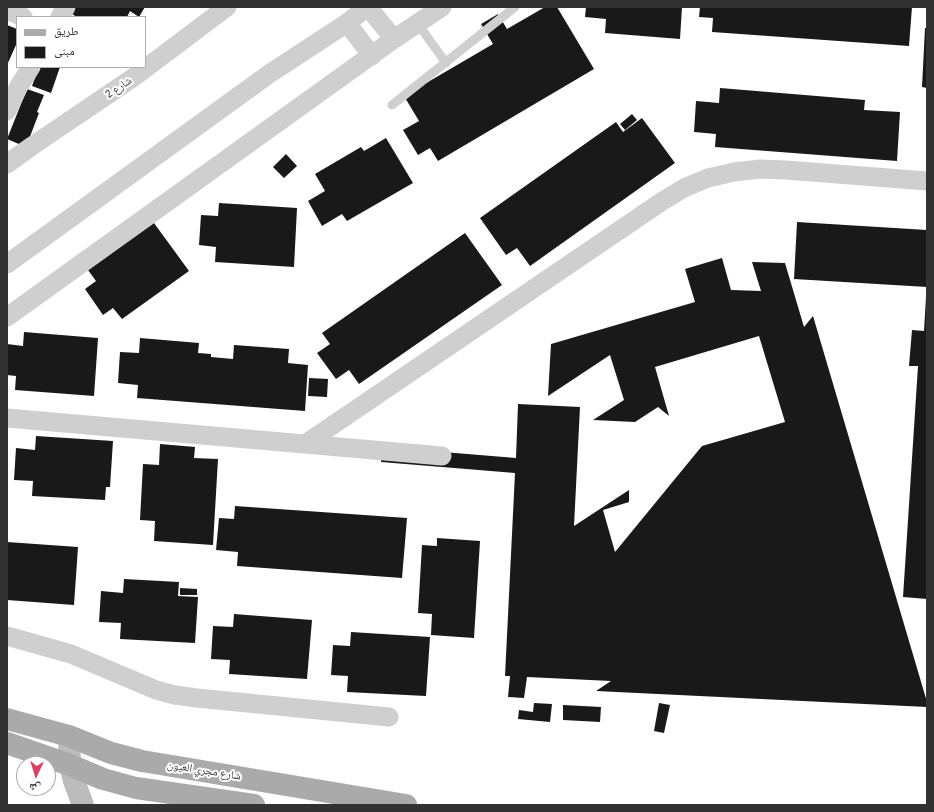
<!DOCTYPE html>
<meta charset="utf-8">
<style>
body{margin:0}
#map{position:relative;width:934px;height:812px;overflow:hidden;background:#fff;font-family:"Roboto Condensed","Noto Naskh Arabic",sans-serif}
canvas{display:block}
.frame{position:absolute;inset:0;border:8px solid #323232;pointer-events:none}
.legend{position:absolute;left:16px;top:16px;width:130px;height:52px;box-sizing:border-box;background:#fff;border:1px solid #adadad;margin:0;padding:5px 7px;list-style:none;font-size:12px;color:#323232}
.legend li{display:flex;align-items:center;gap:8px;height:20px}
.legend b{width:20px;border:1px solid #adadad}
.north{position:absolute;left:16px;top:756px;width:40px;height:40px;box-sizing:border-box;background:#fff;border:1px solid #adadad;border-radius:50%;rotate:184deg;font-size:11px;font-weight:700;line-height:16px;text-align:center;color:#323232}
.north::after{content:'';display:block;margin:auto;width:14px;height:18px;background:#dc4064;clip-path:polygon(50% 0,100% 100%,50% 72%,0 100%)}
</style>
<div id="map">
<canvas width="934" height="812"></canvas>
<div class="frame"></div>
<ul class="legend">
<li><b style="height:5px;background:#aaa"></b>طريق</li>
<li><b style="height:11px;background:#191919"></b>مبنى</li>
</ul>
<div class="north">ش</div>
</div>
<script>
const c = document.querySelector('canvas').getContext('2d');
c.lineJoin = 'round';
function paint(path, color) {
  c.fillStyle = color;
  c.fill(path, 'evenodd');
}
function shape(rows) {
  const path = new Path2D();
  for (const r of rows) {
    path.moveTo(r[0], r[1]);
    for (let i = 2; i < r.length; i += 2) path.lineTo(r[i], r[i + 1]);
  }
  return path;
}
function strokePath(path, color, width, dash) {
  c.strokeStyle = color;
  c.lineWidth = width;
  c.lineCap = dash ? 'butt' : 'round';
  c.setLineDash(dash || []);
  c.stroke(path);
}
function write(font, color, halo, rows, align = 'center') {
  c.font = font + ' "Roboto Condensed","Noto Naskh Arabic",sans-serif';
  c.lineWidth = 4;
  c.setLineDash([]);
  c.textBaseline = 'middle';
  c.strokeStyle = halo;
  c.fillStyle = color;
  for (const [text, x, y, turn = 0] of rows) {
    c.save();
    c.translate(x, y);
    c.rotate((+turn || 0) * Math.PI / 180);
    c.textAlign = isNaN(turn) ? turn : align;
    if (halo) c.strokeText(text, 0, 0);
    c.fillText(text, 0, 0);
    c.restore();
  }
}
paint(shape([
 [67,7,145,7,139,17,130,11,127,17,77,17,65,10],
 [545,7,557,7,594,69,438,161,430,148,418,155,403,130,419,121,404,96,493,44,481,24,498,14,507,29],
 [586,7,682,7,680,39,605,33,606,19,585,17],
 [700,7,912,7,909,46,712,32,713,18,699,17],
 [7,25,17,29,17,46,16,45,7,65],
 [925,28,927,28,927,88,922,87],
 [39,67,60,67,51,93,32,86],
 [720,88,865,100,864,110,900,112,897,161,715,147,716,134,694,132,696,101,719,103],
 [27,89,44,95,37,112,39,113,26,147,7,139],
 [632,114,637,120,625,130,620,124],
 [642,118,675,163,530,266,517,248,506,255,480,218,616,122,623,132],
 [386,138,413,183,347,221,342,214,322,226,308,201,325,191,315,174,361,147,364,151],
 [286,154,297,166,284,178,273,167],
 [219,203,297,208,294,267,215,262,216,247,199,245,201,215,218,216],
 [797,222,927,230,927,287,794,279],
 [154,223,189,271,122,319,113,308,103,315,85,289,96,281,88,270],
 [465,233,502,285,359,384,349,370,336,379,317,353,330,344,322,333],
 [722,258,731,290,761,291,752,262,785,263,804,327,813,316,927,702,927,707,596,691,611,681,527,677,524,698,508,697,510,676,505,676,515,473,381,462,382,447,516,458,518,404,580,407,574,526,629,490,629,502,603,510,615,552,702,446,785,422,759,336,655,367,669,416,658,407,635,422,593,420,624,400,610,355,548,396,551,344,695,302,685,269],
 [926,297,927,297,927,599,903,597,918,366,909,366,912,330,924,331],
 [24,332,98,338,94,396,15,390,16,376,7,375,7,344,23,346],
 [140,338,199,343,198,353,211,354,211,357,233,359,234,345,289,349,288,363,308,365,305,411,137,398,138,385,118,383,120,352,139,353],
 [309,378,328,379,327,397,308,396],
 [36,436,113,441,110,487,106,487,105,500,32,496,33,481,14,480,16,448,35,450],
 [160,444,195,447,194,458,218,459,213,545,154,541,155,521,140,520,143,464,159,465],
 [235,506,407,518,402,578,237,566,238,552,216,550,219,518,234,519],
 [437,538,480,541,474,638,431,635,432,614,418,613,422,545,437,546],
 [7,542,78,547,74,605,7,600],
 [124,579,179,582,178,596,198,597,195,643,120,639,121,623,99,622,101,591,123,593],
 [180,588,197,589,197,595,180,595],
 [234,614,312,620,307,679,229,674,230,660,211,659,213,626,233,627],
 [351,632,430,637,426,696,347,692,348,676,331,675,333,645,350,646],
 [534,703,552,704,550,722,518,719,519,710,533,712],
 [659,703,670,705,664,733,654,731],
 [563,705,601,707,600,722,563,720]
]), '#191919');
strokePath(shape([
 [418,24,446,63],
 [392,105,515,7]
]), '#cfcfcf', 9);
strokePath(shape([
 [368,7,394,39],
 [7,10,23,17],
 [60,17,66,7],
 [347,23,372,56],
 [7,111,19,86,31,67],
 [7,164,32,146,134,77,227,7],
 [7,264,269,74,347,23,367,7],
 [7,317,394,39,442,7],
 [7,418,442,456],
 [305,444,661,202,684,188,708,178,734,172,760,169,786,170,927,181],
 [7,636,71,654,156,690,175,695,197,698,389,717]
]), '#cfcfcf', 19);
strokePath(shape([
 [69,736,70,765,74,781,83,805]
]), '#bcbcbc', 22);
strokePath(shape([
 [7,719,69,736,111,753,142,761,406,805],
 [7,743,70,765,103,779,136,788,254,805]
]), '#aaa', 22);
write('11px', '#323232', '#fff', [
 ["شارع 2",119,88,-34],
 ["شارع مجري العيون",204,771,9]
]);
</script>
